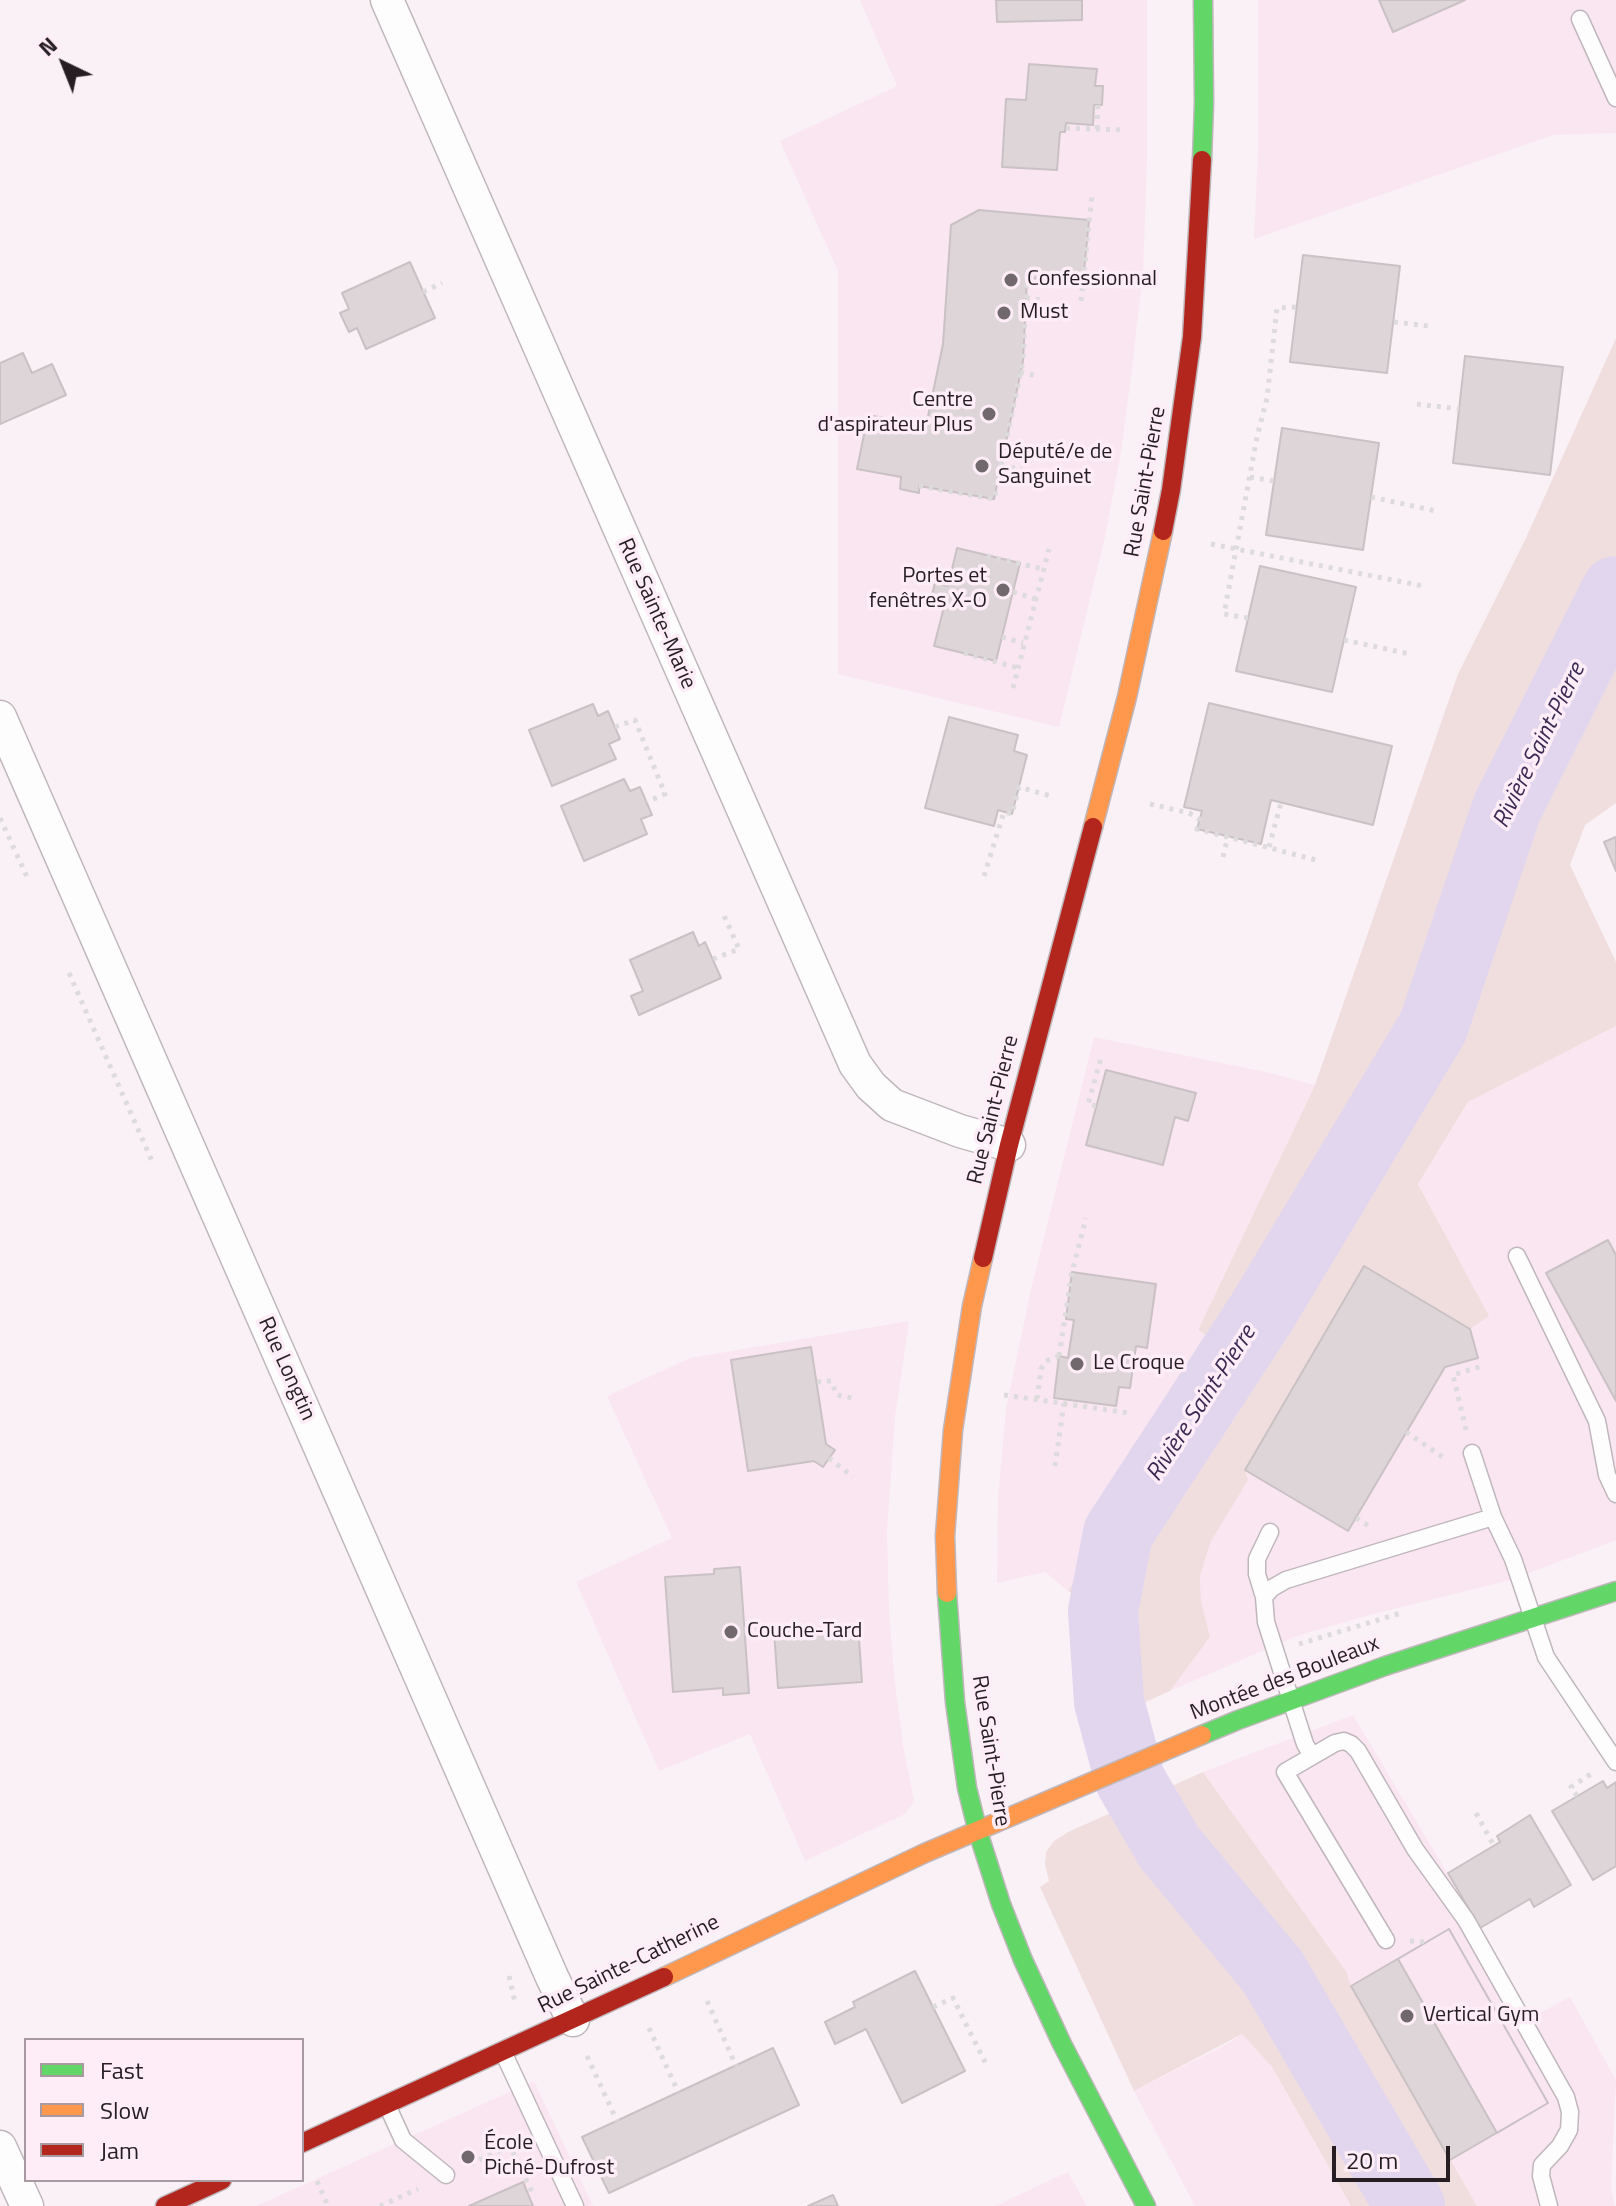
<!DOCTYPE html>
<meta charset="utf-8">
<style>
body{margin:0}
#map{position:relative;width:1616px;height:2206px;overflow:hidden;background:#faf1f6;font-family:"Titillium Web",sans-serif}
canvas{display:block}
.legend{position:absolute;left:24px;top:2038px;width:280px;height:144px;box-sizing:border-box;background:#feedf6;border:2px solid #a89aa1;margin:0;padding:10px 14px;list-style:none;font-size:24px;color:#261e22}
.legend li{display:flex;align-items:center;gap:16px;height:40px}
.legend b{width:40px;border:2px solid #a89aa1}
.north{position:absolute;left:24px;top:24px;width:80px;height:80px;-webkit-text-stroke:6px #feedf6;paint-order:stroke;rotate:317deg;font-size:22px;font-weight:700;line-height:32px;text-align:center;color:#261e22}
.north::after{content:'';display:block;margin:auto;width:28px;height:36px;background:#261e22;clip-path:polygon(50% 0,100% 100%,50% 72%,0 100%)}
.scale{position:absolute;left:1332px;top:2146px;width:118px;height:36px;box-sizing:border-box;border:4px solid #261e22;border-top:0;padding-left:10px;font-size:24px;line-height:28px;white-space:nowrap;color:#261e22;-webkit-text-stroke:6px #feedf6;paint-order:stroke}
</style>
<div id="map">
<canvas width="1616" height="2206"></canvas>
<ul class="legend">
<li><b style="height:10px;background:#63d668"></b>Fast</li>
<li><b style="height:10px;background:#ff974d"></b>Slow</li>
<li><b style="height:10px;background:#b3261e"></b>Jam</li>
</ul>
<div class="north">N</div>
<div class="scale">20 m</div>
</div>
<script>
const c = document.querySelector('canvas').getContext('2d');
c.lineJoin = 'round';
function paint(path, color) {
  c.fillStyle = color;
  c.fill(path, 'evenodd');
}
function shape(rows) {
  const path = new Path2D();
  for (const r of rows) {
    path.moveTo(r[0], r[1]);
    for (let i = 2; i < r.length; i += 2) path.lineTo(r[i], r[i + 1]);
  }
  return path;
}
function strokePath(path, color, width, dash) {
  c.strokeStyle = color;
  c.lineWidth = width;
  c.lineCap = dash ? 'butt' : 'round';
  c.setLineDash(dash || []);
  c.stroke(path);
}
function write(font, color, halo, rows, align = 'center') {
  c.font = font + ' "Titillium Web",sans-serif';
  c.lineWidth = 7;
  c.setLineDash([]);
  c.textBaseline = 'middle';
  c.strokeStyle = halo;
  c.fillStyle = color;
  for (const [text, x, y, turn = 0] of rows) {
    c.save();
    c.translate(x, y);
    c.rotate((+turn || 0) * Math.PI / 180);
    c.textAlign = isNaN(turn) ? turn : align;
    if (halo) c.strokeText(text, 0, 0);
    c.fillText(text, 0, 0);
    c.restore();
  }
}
paint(shape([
 [860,0,1147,0,1147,160,1143,274,1130,384,1121,452,1105,537,1059,727,838,674,838,271,780,141,897,86],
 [1258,0,1616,0,1616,133,1553,135,1254,239,1258,149],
 [1616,1026,1616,1540,1511,1580,1373,1614,1297,1636,1170,1691,1210,1637,1201,1601,1200,1576,1211,1541,1247,1480,1245,1470,1364,1266,1488,1316,1418,1183,1469,1101],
 [1094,1037,1266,1072,1315,1085,1198,1330,1221,1343,1068,1591,1045,1572,997,1583,998,1498,1006,1409,1031,1289],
 [909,1321,895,1418,887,1532,889,1610,894,1675,903,1745,914,1801,905,1814,805,1861,750,1734,659,1771,576,1582,672,1538,607,1396,690,1358],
 [1353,1715,1480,1928,1530,2018,1570,1997,1616,2080,1611,2187,1615,2206,1477,2206,1351,1986,1346,1971,1203,1772],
 [1242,2034,1272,2067,1351,2206,1195,2206,1134,2091,1227,2044],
 [534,2081,593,2206,256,2206],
 [1068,2172,1087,2206,995,2206]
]), '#fae6f1');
paint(shape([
 [1616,338,1616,803,1585,825,1570,865,1616,962,1616,1026,1468,1102,1418,1184,1489,1316,1470,1329,1364,1267,1245,1470,1248,1480,1211,1541,1200,1576,1201,1601,1210,1637,1170,1691,1123,1712,1118,1698,1112,1616,1068,1591,1220,1344,1198,1330,1315,1085,1458,674,1525,540],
 [1203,1772,1346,1971,1351,1986,1477,2206,1351,2206,1272,2067,1242,2034,1134,2091,1040,1887,1049,1881,1045,1864,1046,1852,1054,1841,1068,1832]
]), '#f0dedf');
strokePath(shape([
 [1410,2206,1273,1972,1169,1847,1130,1780,1109,1702,1103,1611,1118,1533,1262,1312,1433,1027,1507,808,1616,591]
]), '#e1d6ee', 70);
const building = shape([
 [996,0,1082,0,1082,20,997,22,996,0],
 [1379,0,1465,0,1393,32,1379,0],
 [1029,64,1097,69,1095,86,1103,86,1102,105,1094,105,1093,125,1066,123,1065,132,1060,132,1057,170,1002,167,1006,99,1026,100,1029,64],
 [979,210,1089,220,1083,281,1027,278,1023,361,994,499,919,486,919,493,900,489,901,477,857,469,868,415,926,426,943,344,951,225,979,210],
 [1303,255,1400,266,1387,373,1290,362,1303,255],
 [410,262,435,318,366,349,357,328,349,332,340,313,349,309,342,293,410,262],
 [23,353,32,373,52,364,66,395,0,424,0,363,23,353],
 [1465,356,1563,367,1550,475,1453,463,1465,356],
 [1282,428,1379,443,1363,550,1266,535,1282,428],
 [957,548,1020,563,996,661,934,646,944,607,930,603,935,583,948,586,957,548],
 [1260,566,1356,587,1332,692,1236,671,1260,566],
 [1209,703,1392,746,1373,825,1271,800,1261,844,1197,829,1202,811,1184,807,1209,703],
 [593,704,598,716,608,711,620,739,609,744,616,759,552,786,529,730,593,704],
 [949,717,1018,735,1014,751,1027,755,1012,814,998,810,994,826,925,808,949,717],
 [624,779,630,791,640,787,652,815,641,819,647,834,584,861,561,806,624,779],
 [1616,837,1616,871,1604,842,1616,837],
 [693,932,699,946,705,942,721,978,639,1015,631,996,643,991,630,960,693,932],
 [1106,1070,1196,1093,1188,1121,1175,1117,1163,1165,1086,1145,1106,1070],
 [1608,1240,1616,1255,1616,1401,1546,1273,1608,1240],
 [1364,1266,1470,1329,1478,1358,1445,1367,1348,1531,1245,1470,1364,1266],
 [1072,1272,1156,1284,1147,1348,1136,1346,1130,1388,1119,1387,1116,1406,1054,1398,1059,1356,1068,1358,1074,1320,1066,1319,1072,1272],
 [811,1347,826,1444,835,1450,823,1467,814,1461,748,1471,731,1360,811,1347],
 [740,1567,749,1693,723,1695,723,1688,673,1692,665,1577,714,1574,714,1569,740,1567],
 [858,1625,862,1682,778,1688,774,1631,858,1625],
 [1603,1781,1607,1788,1616,1782,1616,1866,1593,1880,1552,1811,1603,1781],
 [1530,1815,1571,1885,1534,1907,1530,1899,1480,1928,1448,1873,1500,1842,1497,1836,1530,1815],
 [1449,1929,1548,2103,1450,2160,1351,1986,1449,1929],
 [1449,1929,1548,2103,1497,2133,1398,1959,1449,1929],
 [915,1971,965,2071,902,2103,866,2029,835,2044,825,2022,855,2007,853,2002,915,1971],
 [773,2048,799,2105,609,2193,582,2137,773,2048],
 [523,2182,533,2206,469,2206,523,2182],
 [833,2195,838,2206,808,2206,833,2195]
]);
paint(building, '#ddd5d8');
strokePath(building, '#cac1c4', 2);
const lane = shape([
 [1580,19,1616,98],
 [1517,1256,1597,1421,1607,1475,1616,1494],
 [1472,1453,1493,1517],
 [1264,1597,1257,1574,1257,1559,1270,1532],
 [1312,1756,1305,1744,1266,1622,1264,1597,1272,1588,1286,1580,1493,1517,1513,1559,1546,1657,1616,1762],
 [1386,1940,1285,1772,1335,1743,1344,1741,1351,1744,1358,1751,1415,1849,1466,1920,1566,2097,1570,2112,1569,2130,1560,2146,1542,2165,1541,2176,1549,2206],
 [503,2052,575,2206],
 [387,2105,403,2140,446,2175]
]);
const street = shape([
 [387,0,855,1064,871,1086,892,1105,960,1131,1009,1145],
 [0,717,552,1977,573,2020],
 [0,2147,27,2206]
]);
const fast = shape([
 [1202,160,1204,103,1203,0],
 [947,1593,955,1702,967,1788,978,1832,1001,1904,1023,1960,1062,2044,1146,2206],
 [1202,1735,1238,1720,1385,1666,1616,1591]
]);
const slow = shape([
 [1093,827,1127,697,1163,531],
 [947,1593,945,1536,953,1430,972,1306,983,1258],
 [664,1977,925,1853,1202,1735]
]);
const jam = shape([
 [1163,531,1171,490,1192,337,1202,160],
 [983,1258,1009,1145,1093,827],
 [302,2143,664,1977],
 [165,2206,222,2180]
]);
strokePath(lane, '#bfb7bb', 19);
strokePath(street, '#bfb7bb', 35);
strokePath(fast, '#bfb7bb', 21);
strokePath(slow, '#bfb7bb', 21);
strokePath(jam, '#bfb7bb', 21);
strokePath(shape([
 [1066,128,1124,130],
 [1097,129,1098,105],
 [1044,279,1083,281],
 [423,292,442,283],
 [1026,298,1027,278],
 [1081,301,1092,195],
 [1394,322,1429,326],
 [1020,372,1037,376],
 [1417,404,1459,409],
 [1001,466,1022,469],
 [1250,477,1274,481],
 [919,486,994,499,1023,361,1026,298,1043,300],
 [1371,497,1436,511],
 [1211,544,1423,586],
 [987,556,1043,569],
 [1013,592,1036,599],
 [1248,618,1224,614,1257,437,1267,398,1277,308,1296,307],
 [1002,637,1023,643],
 [1344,640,1410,654],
 [964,653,1018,668],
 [1013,688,1049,549],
 [615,727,635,720,665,794,647,802],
 [1150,804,1189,813,1199,819,1197,829,1316,860],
 [0,818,28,879],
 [1269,847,1281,803],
 [1223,857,1228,836],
 [984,876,1004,812,1012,814,1019,787,1051,796],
 [713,959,739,949,722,911],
 [69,973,152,1161],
 [1096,1106,1088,1104,1101,1058],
 [1059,1356,1072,1272,1086,1218],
 [817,1382,831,1381,837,1395,857,1399],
 [1004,1395,1129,1413],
 [1037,1399,1041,1369,1046,1361,1059,1356,1064,1358],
 [1466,1430,1453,1375,1482,1366],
 [1406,1432,1447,1460],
 [829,1458,853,1477],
 [1055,1466,1064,1403],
 [1356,1518,1369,1526],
 [745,1630,763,1627],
 [1299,1644,1401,1613],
 [1577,1796,1571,1787,1591,1774],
 [1476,1813,1494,1846],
 [1410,1941,1427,1942],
 [509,1976,515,2002],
 [707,2001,736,2066],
 [933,2007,953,1998,988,2068],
 [649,2028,678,2092],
 [587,2056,617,2121],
 [470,2164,510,2146,532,2192],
 [317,2181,328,2206],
 [380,2206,418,2189]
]), '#dddbdc', 5, [4, 6]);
strokePath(lane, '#fefdfe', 16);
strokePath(street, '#fefdfe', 32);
strokePath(fast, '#63d668', 18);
strokePath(slow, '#ff974d', 18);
strokePath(jam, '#b3261e', 18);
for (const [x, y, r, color] of [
 [1011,280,8,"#70686c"],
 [1004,313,8,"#70686c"],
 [989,414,8,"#70686c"],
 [982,466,8,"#70686c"],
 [1003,590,8,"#70686c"],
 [1077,1364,8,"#70686c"],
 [731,1632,8,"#70686c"],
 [1407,2016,8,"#70686c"],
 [468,2157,8,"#70686c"]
]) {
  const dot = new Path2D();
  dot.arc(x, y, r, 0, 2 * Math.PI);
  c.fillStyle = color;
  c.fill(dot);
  strokePath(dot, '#feedf6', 3);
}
write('22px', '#261e22', '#feedf6', [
 ["Confessionnal",1027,280],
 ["Must",1020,313],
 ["Centre",973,401,"right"],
 ["d'aspirateur Plus",973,426,"right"],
 ["Député/e de",998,453],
 ["Sanguinet",998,478],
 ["Portes et",987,577,"right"],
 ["fenêtres X-O",987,602,"right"],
 ["Le Croque",1093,1364],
 ["Couche-Tard",747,1632],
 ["Vertical Gym",1423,2016],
 ["École",484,2144],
 ["Piché-Dufrost",484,2169]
], 'left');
write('22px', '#261e22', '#feedf6', [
 ["Rue Saint-Pierre",1146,482,-80],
 ["Rue Sainte-Marie",656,614,66],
 ["Rue Saint-Pierre",994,1110,-76],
 ["Rue Longtin",286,1369,66],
 ["Montée des Bouleaux",1285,1679,-21],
 ["Rue Saint-Pierre",990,1751,81],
 ["Rue Sainte-Catherine",629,1965,-26]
]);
write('italic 24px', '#3b2a54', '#feedf6', [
 ["Rivière Saint-Pierre",1540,746,-64],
 ["Rivière Saint-Pierre",1202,1404,-57]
]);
</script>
